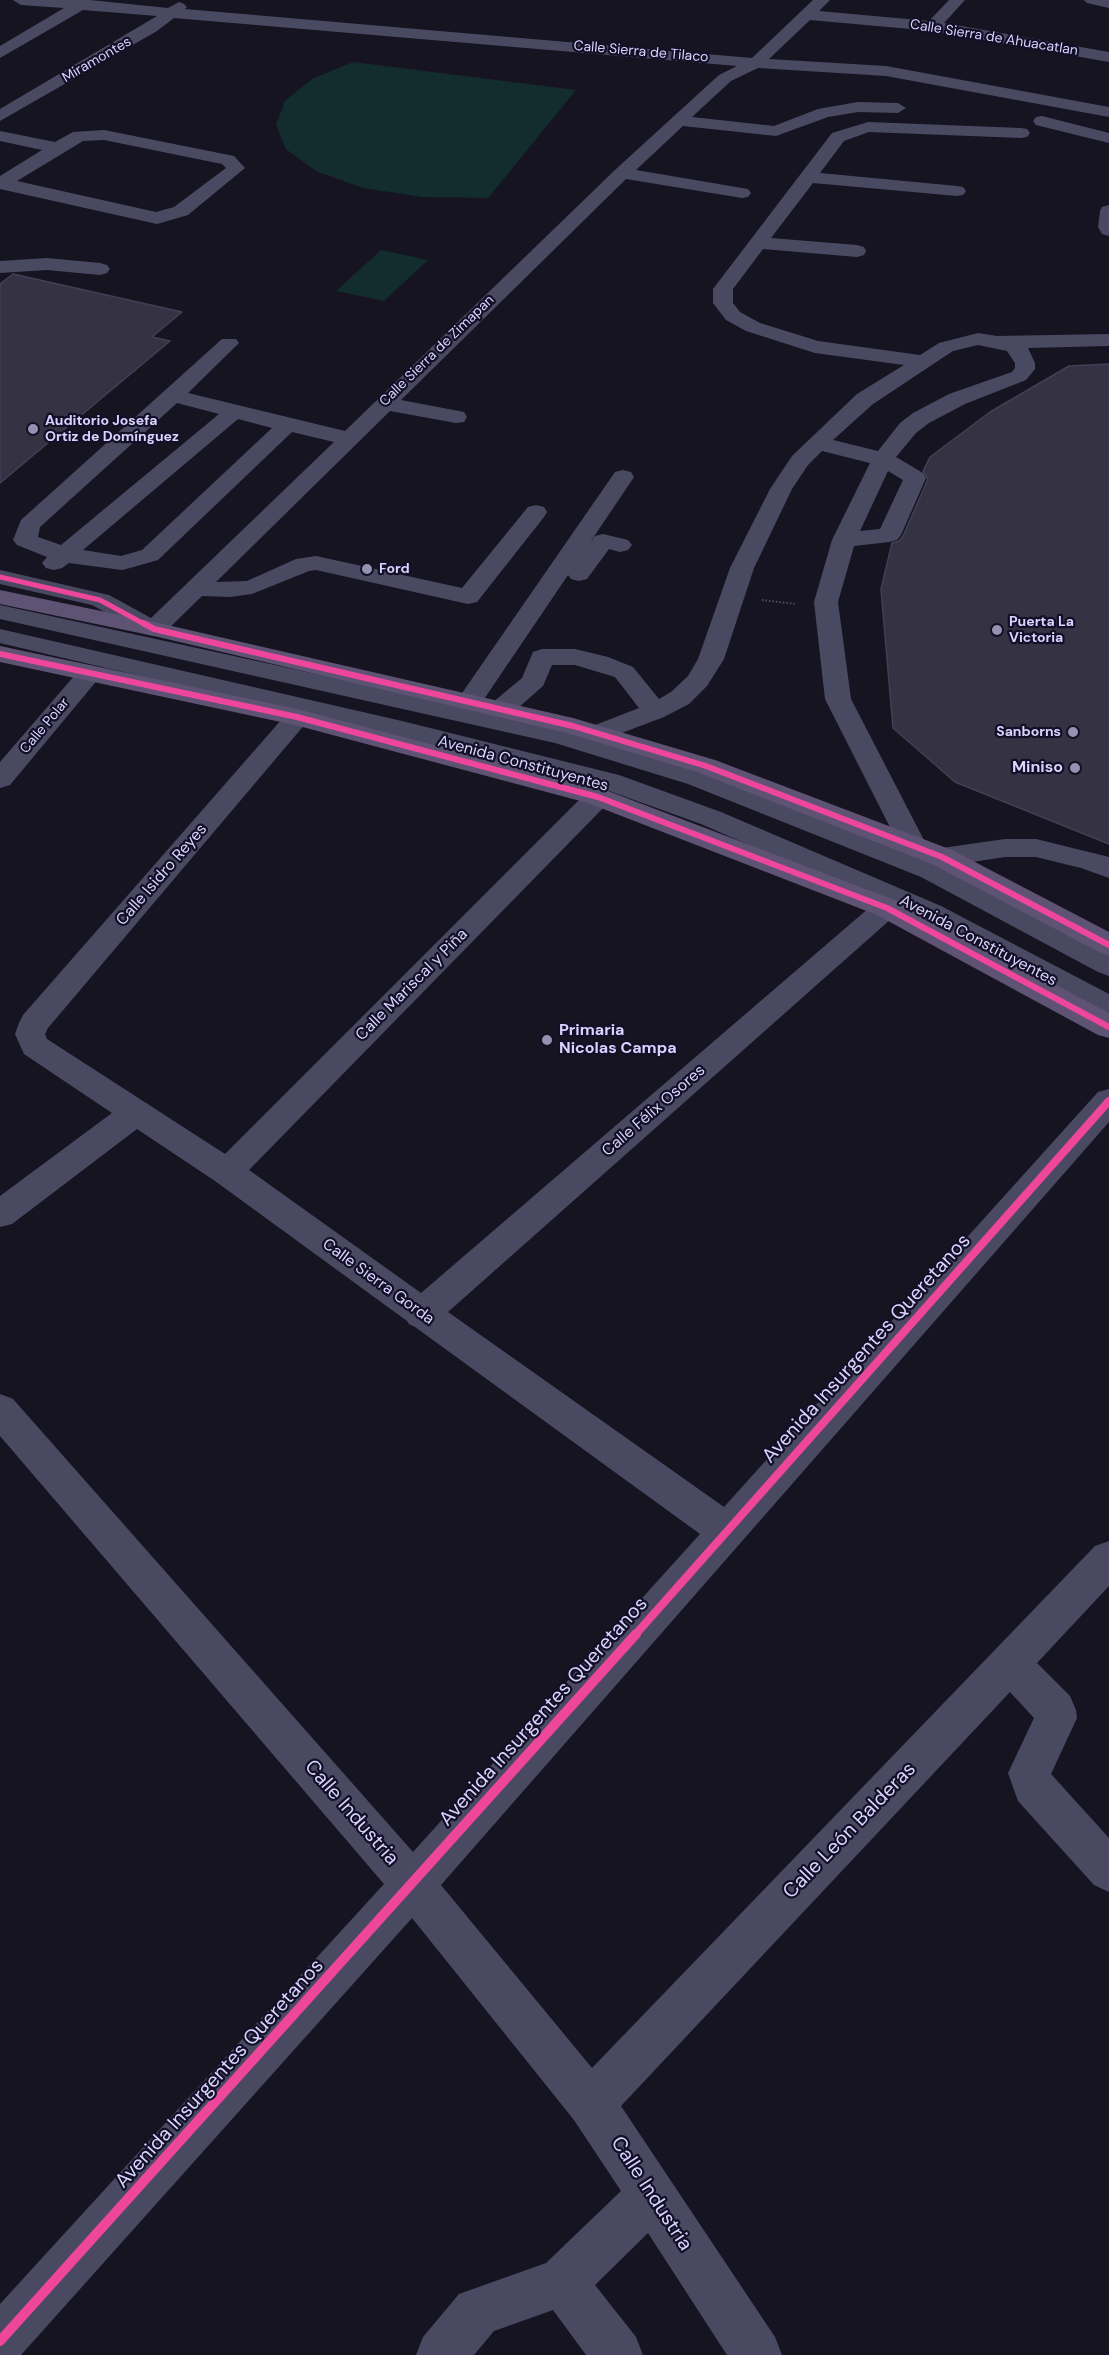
<!DOCTYPE html>
<meta charset="utf-8">
<style>
body{margin:0}
canvas{display:block;background:#161421}
</style>
<canvas width="1109" height="2355"></canvas>
<script>
const c = document.querySelector('canvas').getContext('2d');
c.lineJoin = 'round';
function paint(path, color) {
  c.fillStyle = color;
  c.fill(path, 'evenodd');
}
function shape(rows) {
  const path = new Path2D();
  for (const r of rows) {
    path.moveTo(r[0], r[1]);
    for (let i = 2; i < r.length; i += 2) path.lineTo(r[i], r[i + 1]);
  }
  return path;
}
function strokePath(path, color, width, dash) {
  c.strokeStyle = color;
  c.lineWidth = width;
  c.lineCap = dash ? 'butt' : 'round';
  c.setLineDash(dash || []);
  c.stroke(path);
}
function write(font, color, halo, rows, align = 'center') {
  c.font = font + ' "DM Sans",sans-serif';
  c.lineWidth = 4.5;
  c.setLineDash([]);
  c.textBaseline = 'middle';
  c.strokeStyle = halo;
  c.fillStyle = color;
  for (const [text, x, y, turn = 0] of rows) {
    c.save();
    c.translate(x, y);
    c.rotate((+turn || 0) * Math.PI / 180);
    c.textAlign = isNaN(turn) ? turn : align;
    if (halo) c.strokeText(text, 0, 0);
    c.fillText(text, 0, 0);
    c.restore();
  }
}
paint(shape([
 [353,62,576,90,488,198,423,197,363,188,316,171,286,149,276,125,285,101,312,79],
 [381,250,428,260,384,301,336,291]
]), '#132c2d');
const building = shape([
 [13,274,182,312,152,337,170,341,0,483,0,284,13,274],
 [1109,364,1109,844,955,782,893,728,881,589,892,543,899,541,903,536,928,479,923,471,930,457,990,412,1069,366,1109,364]
]);
paint(building, '#343243');
strokePath(building, '#433f54', 1.5);
strokePath(shape([
 [762,600,796,604]
]), '#44505f', 2, [1.5, 2]);
paint(shape([
 [13,0,90,0,168,8,179,2,184,4,187,7,185,9,752,58,813,0,830,0,819,11,929,21,949,0,965,0,944,23,1109,52,1109,62,933,31,810,20,769,59,886,66,1109,107,1109,117,886,76,758,68,731,81,692,117,774,126,818,109,858,102,898,103,906,108,898,113,858,112,828,117,776,136,683,126,636,170,742,188,748,189,751,193,748,197,742,198,626,179,401,400,464,412,467,417,464,422,456,423,390,411,216,582,247,581,296,559,316,556,462,588,528,507,536,505,544,507,547,512,544,517,477,602,468,604,316,570,309,571,252,594,230,597,202,596,163,634,154,636,145,634,92,605,0,584,0,570,109,595,151,618,334,442,292,432,158,560,130,568,122,570,69,563,62,568,54,570,46,568,42,563,47,557,17,545,13,540,21,520,222,339,236,339,239,343,188,393,345,431,616,169,719,75,737,66,174,18,157,31,0,121,0,109,157,16,83,10,0,58,0,46,64,8,21,5,13,0],
 [177,403,219,414,61,545,38,537,40,527,177,403],
 [238,419,272,428,142,550,121,556,83,550,238,419],
 [1084,0,1109,0,1109,8,1087,3,1084,0],
 [1042,116,1109,133,1109,143,1036,125,1033,121,1036,117,1042,116],
 [868,122,1021,128,1027,129,1030,133,1027,137,1021,138,869,132,844,141,820,173,957,186,963,187,966,191,963,195,957,196,813,183,771,238,857,245,864,247,866,251,864,255,857,257,763,249,733,289,733,303,740,312,760,323,818,341,920,355,939,343,978,333,997,336,1109,334,1109,346,1028,348,1035,363,1035,369,1026,380,965,404,929,423,916,433,896,457,923,473,926,478,901,535,897,540,889,542,854,546,838,602,851,699,927,846,923,853,918,854,929,858,932,850,942,848,1005,839,1036,839,1109,857,1109,878,1081,868,1036,857,1005,857,946,866,1109,952,1109,976,1098,972,921,877,688,784,555,743,0,619,0,605,458,705,456,702,460,696,615,472,623,470,631,472,634,477,589,544,595,536,603,534,628,540,632,545,628,550,620,552,609,549,587,579,579,581,571,579,568,575,478,708,474,709,490,712,488,709,492,703,522,678,533,652,542,649,575,649,608,657,633,667,659,699,671,692,688,676,698,659,730,568,770,489,792,456,857,394,904,365,815,353,746,331,726,320,713,303,713,289,716,285,832,133,868,122],
 [978,345,1007,351,1015,363,1015,368,1012,372,949,394,913,413,900,423,878,451,833,440,873,404,953,351,978,345],
 [822,451,870,463,832,540,814,602,825,699,900,847,708,772,603,740,664,717,689,704,707,686,724,659,754,568,792,489,808,465,822,451],
 [888,471,903,480,880,529,860,531,888,471],
 [552,665,575,665,615,677,639,708,590,727,586,733,588,736,506,716,510,715,543,686,552,665],
 [104,130,234,156,245,168,188,215,157,224,0,189,0,176,42,150,0,141,0,131,55,142,73,132,104,130],
 [104,140,222,164,226,168,174,207,156,212,17,181,83,141,104,140],
 [1109,205,1109,236,1102,234,1098,227,1100,211,1102,207,1109,205],
 [47,258,100,263,107,265,110,269,107,273,100,275,47,270,0,273,0,261,47,258],
 [0,629,402,721,619,775,721,812,941,906,1109,994,1109,1018,1098,1015,900,911,448,1312,724,1507,1098,1092,1109,1089,1109,1122,441,1885,592,2068,1095,1546,1109,1541,1109,1586,1037,1663,1070,1696,1076,1710,1077,1718,1051,1774,1109,1838,1109,1892,1094,1885,1018,1801,1008,1773,1034,1718,1010,1692,621,2106,775,2337,782,2355,727,2355,648,2233,595,2285,636,2337,643,2355,586,2355,553,2310,494,2331,474,2355,416,2355,423,2337,459,2294,546,2263,621,2191,574,2120,412,1918,21,2355,0,2355,0,2304,384,1884,0,1436,0,1394,13,1399,413,1852,700,1534,415,1327,409,1324,407,1321,215,1181,137,1129,12,1224,0,1227,0,1196,112,1113,24,1054,15,1034,19,1023,23,1015,289,711,0,643,0,629],
 [309,716,601,788,701,824,877,901,421,1293,249,1170,608,803,612,797,608,791,598,788,588,791,225,1154,47,1039,45,1034,48,1028,306,723,309,716],
 [90,665,99,668,103,673,99,678,10,785,0,788,0,762,81,668,90,665]
]), '#4a4962');
paint(shape([
 [0,590,154,622,573,718,715,760,952,850,1109,932,1109,955,1099,952,932,864,697,772,567,733,154,636,0,604,0,590],
 [0,646,297,709,608,791,897,901,1109,1013,1109,1038,1098,1035,877,915,588,803,295,725,0,662,0,646]
]), '#5e5373');
strokePath(shape([
 [0,577,100,600,146,625]
]), '#ed469a', 5);
strokePath(shape([
 [143,623,154,629,573,726,706,766,942,857,1109,945],
 [0,654,297,717,598,797,887,908,1109,1027]
]), '#ed469a', 6);
strokePath(shape([
 [635,1635,1109,1101]
]), '#ed469a', 8);
strokePath(shape([
 [0,2341,636,1634]
]), '#ed469a', 10);
for (const [x, y, r, color] of [
 [33,429,6,"#9591b1"],
 [367,569,6,"#9591b1"],
 [997,630,6,"#9591b1"],
 [1073,732,6,"#9591b1"],
 [1075,768,6,"#9591b1"],
 [547,1040,6,"#9591b1"]
]) {
  const dot = new Path2D();
  dot.arc(x, y, r, 0, 2 * Math.PI);
  c.fillStyle = color;
  c.fill(dot);
  strokePath(dot, '#130f26', 2);
}
write('14px', '#d9d4ff', '#130f26', [
 ["Calle Sierra de Ahuacatlan",994,38,9],
 ["Calle Sierra de Tilaco",641,52,5],
 ["Miramontes",97,60,-30],
 ["Calle Sierra de Zimapan",437,351,-44],
 ["Calle Polar",45,726,-50]
]);
write('bold 14px', '#d9d4ff', '#130f26', [
 ["Auditorio Josefa",45,421],
 ["Ortiz de Domínguez",45,437],
 ["Ford",379,569],
 ["Puerta La",1009,622],
 ["Victoria",1009,638],
 ["Sanborns",1061,732,"right"]
], 'left');
write('16px', '#d9d4ff', '#130f26', [
 ["Avenida Constituyentes",523,764,15],
 ["Calle Isidro Reyes",162,875,-49],
 ["Avenida Constituyentes",978,941,28],
 ["Calle Mariscal y Piña",412,985,-45],
 ["Calle Félix Osores",654,1111,-41],
 ["Calle Sierra Gorda",378,1282,36]
]);
write('bold 16px', '#d9d4ff', '#130f26', [
 ["Miniso",1063,768],
 ["Primaria",559,1031,"left"],
 ["Nicolas Campa",559,1049,"left"]
], 'right');
write('20px', '#d9d4ff', '#130f26', [
 ["Avenida Insurgentes Queretanos",867,1349,-48],
 ["Avenida Insurgentes Queretanos",544,1712,-48],
 ["Calle Industria",351,1813,49],
 ["Calle León Balderas",850,1831,-46],
 ["Avenida Insurgentes Queretanos",220,2074,-48],
 ["Calle Industria",651,2194,57]
]);
</script>
